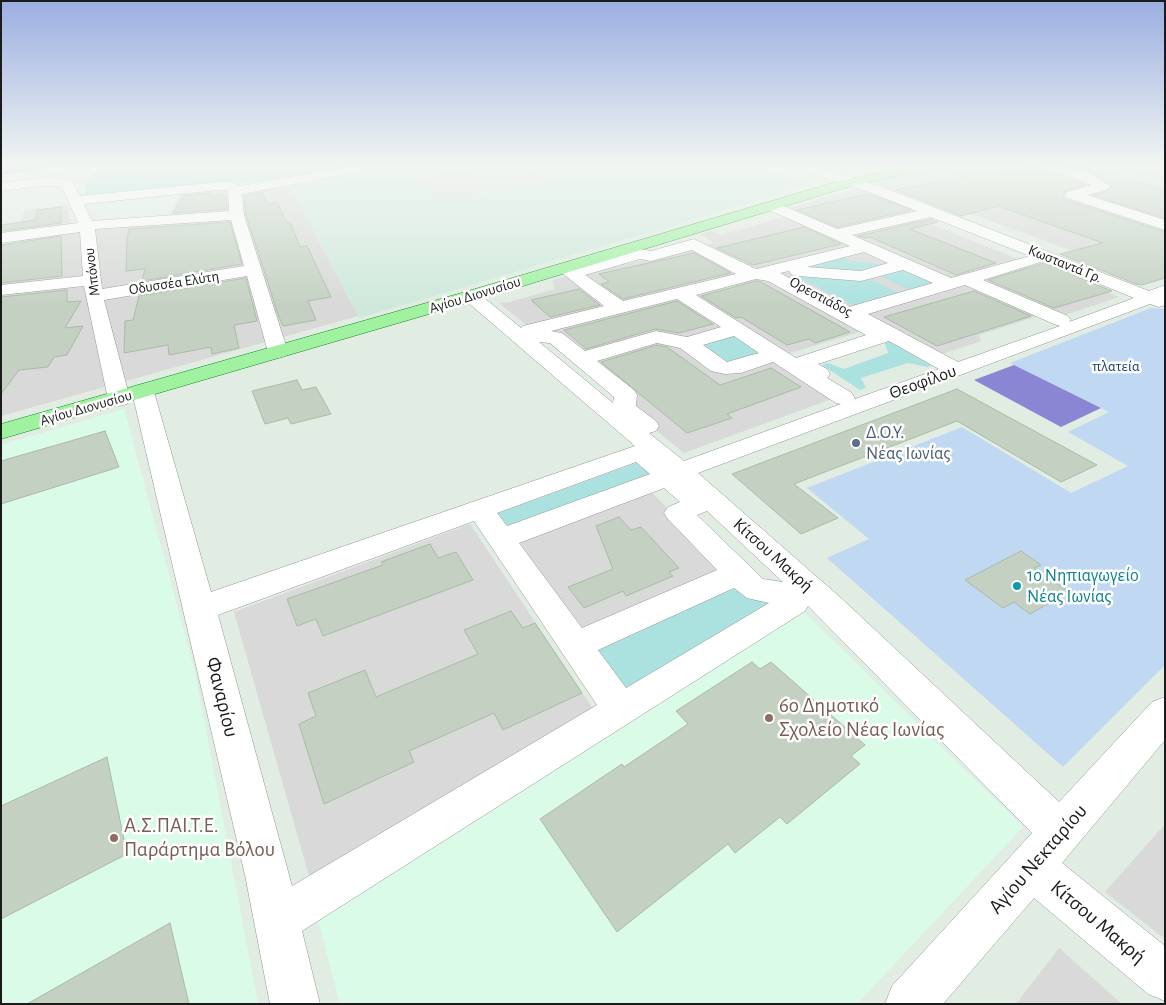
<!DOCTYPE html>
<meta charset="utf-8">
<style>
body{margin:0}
#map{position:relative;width:1166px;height:1005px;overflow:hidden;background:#e1ece2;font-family:"Alegreya Sans",sans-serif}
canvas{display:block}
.frame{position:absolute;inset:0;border:2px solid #1b1b1b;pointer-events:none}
</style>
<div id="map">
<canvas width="1166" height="1005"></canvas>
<div class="frame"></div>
</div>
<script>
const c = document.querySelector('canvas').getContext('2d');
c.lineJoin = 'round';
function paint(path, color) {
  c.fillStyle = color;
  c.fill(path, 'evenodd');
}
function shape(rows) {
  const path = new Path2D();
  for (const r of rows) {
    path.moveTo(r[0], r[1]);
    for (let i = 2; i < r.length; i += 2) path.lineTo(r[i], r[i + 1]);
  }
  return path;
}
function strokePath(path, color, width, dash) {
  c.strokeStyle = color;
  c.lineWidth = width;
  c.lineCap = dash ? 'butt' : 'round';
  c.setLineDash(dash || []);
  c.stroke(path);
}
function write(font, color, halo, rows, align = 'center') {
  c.font = font + ' "Alegreya Sans",sans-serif';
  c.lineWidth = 5;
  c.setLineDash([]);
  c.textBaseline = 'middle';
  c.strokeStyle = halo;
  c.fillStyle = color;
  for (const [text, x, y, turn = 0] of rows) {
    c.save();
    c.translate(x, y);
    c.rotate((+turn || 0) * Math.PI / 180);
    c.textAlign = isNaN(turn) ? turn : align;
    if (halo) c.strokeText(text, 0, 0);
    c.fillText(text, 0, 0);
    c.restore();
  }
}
paint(shape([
 [494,165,535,165,526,167,549,180,442,199,415,178],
 [1000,165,1130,165,1165,177,1165,278,1142,285,1083,263,1084,255,919,195,906,195,879,184,891,177],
 [290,186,358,316,1,416,1,260,19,257,21,237,99,227,167,222,182,192,229,188,230,193],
 [858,188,920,212,908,215,1018,259,1014,261,1031,268,1042,267,1119,297,1065,315,1053,311,979,335,981,341,942,354,886,324,777,357,837,397,684,453,499,303,510,302,554,289,553,280,569,275,572,277,714,243,700,234,711,231,721,235,784,217,778,211],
 [67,205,71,225,1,235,1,225,21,222,24,211],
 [649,490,727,567,582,630,517,539],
 [470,524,595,712,311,883,234,612],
 [1165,824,1165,939,1105,892],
 [1059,948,1122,1004,1016,1004]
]), '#d8d9d8');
paint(shape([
 [124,409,195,672,258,1004,1,1004,1,445],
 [801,609,1023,827,857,1004,340,1004,316,912]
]), '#dbfbe9');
paint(shape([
 [409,165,494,165,415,178,442,199,549,180,524,167,535,165,593,165,597,167,613,165,753,165,813,184,359,318,288,182,356,170],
 [817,165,896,165,852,173,839,172]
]), '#cee9dc');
paint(shape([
 [125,165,369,165,280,179,87,197,84,187,97,169],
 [840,256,851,261,886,265,858,272,790,268],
 [906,267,939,282,910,290,877,275],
 [790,273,868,278,899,293,854,306],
 [736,331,769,353,726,366,693,344],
 [890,341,931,365,928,367,908,363,861,378,866,388,860,390,822,365,828,363,844,369,888,353,885,343],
 [644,460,657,473,509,528,498,513],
 [741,583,783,601,628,693,595,647]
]), '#abe2e0');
paint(shape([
 [1151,308,1165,309,1165,665,1063,767,827,558,869,539,807,488,962,427,1071,493,1128,466,1068,432,1109,412,1010,363]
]), '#c1d8f3');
paint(shape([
 [1,165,67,165,1,175],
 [1014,365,1101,408,1061,427,974,380]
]), '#8b86d4');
const building = shape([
 [1066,165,1075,165,1165,190,1165,218,1093,195,1109,191,1112,186,1092,172,1066,165],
 [1034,167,1086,185,1065,191,1063,196,1066,200,1165,232,1165,278,1142,285,1136,284,1060,254,1103,243,998,206,961,216,896,190,980,173,988,176,1034,167],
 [262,192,267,204,277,202,286,222,290,222,300,247,307,246,331,297,308,301,316,320,283,326,279,317,246,215,244,196,262,192],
 [212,193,210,196,226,194,227,209,173,213,183,196,212,193],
 [864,195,872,195,911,210,837,227,797,210,864,195],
 [61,207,61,223,1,231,1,225,36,220,37,210,61,207],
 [931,219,938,222,910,229,996,263,956,275,870,237,865,238,858,236,931,219],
 [230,222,242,264,142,281,145,269,126,271,127,238,129,229,230,222],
 [804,227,841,244,753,265,717,248,804,227],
 [61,236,62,276,1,283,1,245,61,236],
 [694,253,731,273,623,299,601,284,609,282,599,274,694,253],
 [1044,263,1112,291,1054,308,988,280,1044,263],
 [246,278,257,321,234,325,239,348,212,354,211,347,169,355,168,345,124,353,125,321,133,320,139,296,246,278],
 [756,281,759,281,850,332,815,343,809,339,787,345,741,317,736,318,701,296,756,281],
 [579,289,600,305,550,317,531,300,579,289],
 [67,290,67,302,81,301,65,328,83,326,67,355,54,357,48,367,19,370,1,394,1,297,67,290],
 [974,291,1031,316,937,346,884,317,974,291],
 [677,301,713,324,679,333,655,329,586,349,564,330,677,301],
 [657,345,667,347,720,385,771,368,801,387,727,414,732,418,687,433,601,362,657,345],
 [297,380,302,390,316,387,331,414,291,424,288,418,265,424,252,391,297,380],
 [957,389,1097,465,1061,482,957,421,794,484,838,518,801,534,732,474,957,389],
 [105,431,119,467,1,504,1,461,105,431],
 [619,517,631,530,641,527,679,568,669,572,673,576,626,596,623,591,584,608,568,587,613,569,596,526,619,517],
 [430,544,438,558,456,552,473,580,323,636,316,619,297,626,287,599,383,565,381,562,430,544],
 [1021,551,1041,565,1034,568,1069,592,1030,614,1014,602,1003,608,965,580,1021,551],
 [511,611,523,628,535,623,582,693,503,730,494,713,409,751,414,762,324,804,299,724,316,716,308,693,365,670,376,697,478,654,464,630,511,611],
 [752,662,760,669,771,662,865,745,851,756,860,764,787,824,780,817,735,853,728,844,617,932,540,819,622,764,624,767,688,724,676,711,752,662],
 [107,757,127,854,1,919,1,806,107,757],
 [170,923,189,1004,27,1004,170,923]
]);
paint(building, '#c4d1c2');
strokePath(building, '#a8bca5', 1);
const minor = shape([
 [64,165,95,165,89,169,41,176,35,172,41,168,64,165],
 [355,165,380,165,374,169,242,194,244,215,288,352,285,356,278,358,271,356,268,352,247,276,104,300,130,399,127,404,119,406,111,404,108,399,84,286,1,295,1,285,83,276,80,232,1,243,1,233,78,223,62,187,50,185,1,191,1,183,50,177,72,181,80,196,218,182,231,182,240,186,355,165],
 [218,190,228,190,229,211,92,221,84,204,218,190],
 [231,220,244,266,102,289,95,229,231,220],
 [792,165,810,165,882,187,1149,291,1165,285,1165,305,1159,307,1150,304,698,473,841,598,1059,802,1152,702,1165,697,1165,740,1062,863,1165,946,1165,1001,1148,994,1034,898,943,1004,885,1004,892,986,1032,833,808,606,805,611,302,931,320,1004,270,1004,245,875,132,392,135,387,143,385,151,387,154,392,211,592,635,446,465,300,462,296,465,292,471,290,477,292,521,328,523,326,604,306,562,273,565,269,634,251,640,249,651,251,694,239,756,269,850,246,767,209,765,206,767,203,777,203,837,229,917,211,872,193,794,168,792,165],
 [931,217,1030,256,951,278,852,235,931,217],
 [692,250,736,274,623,301,585,275,640,259,651,261,692,250],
 [864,252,888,263,861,271,807,267,864,252],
 [1044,261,1134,298,1069,322,1071,320,1068,316,983,280,1044,261],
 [903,270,933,283,845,308,780,273,789,271,792,275,798,276,861,281,903,270],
 [756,279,768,281,866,335,796,358,696,295,756,279],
 [965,285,1054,324,1060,326,958,362,868,314,965,285],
 [677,299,721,327,687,337,656,331,585,351,562,333,551,331,677,299],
 [734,336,759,353,727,362,703,345,734,336],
 [889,341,939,369,855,399,852,393,827,378,830,374,827,369,818,364,889,341],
 [539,342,550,343,614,397,613,403,539,342],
 [657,343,680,348,711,371,725,374,741,373,773,362,836,403,841,404,684,461,649,433,656,431,659,426,656,421,636,406,637,395,634,390,597,361,657,343],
 [636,462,650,474,507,526,497,513,636,462],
 [664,488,680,502,668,507,664,513,668,519,717,570,582,628,519,543,664,488],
 [707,511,783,582,763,579,697,515,707,511],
 [474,521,597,705,292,886,218,615,474,521],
 [734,588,747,598,769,603,626,688,598,650,734,588],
 [1038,165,1057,165,1091,174,1110,186,1108,189,1087,195,1165,220,1165,230,1067,198,1065,195,1067,192,1091,185,1081,180,1040,168,1038,165],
 [1145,165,1165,166,1165,174,1147,168,1145,165]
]);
const major = shape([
 [917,165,956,165,950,169,905,174,848,187,477,300,1,439,1,424,465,292,839,181,917,165]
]);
strokePath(minor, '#959595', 1);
strokePath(major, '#0d851b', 1);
paint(minor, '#fff');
paint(major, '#a0f2a1');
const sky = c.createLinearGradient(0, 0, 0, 306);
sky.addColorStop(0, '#9aaee1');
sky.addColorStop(0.54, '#f2f6f2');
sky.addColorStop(1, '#f2f6f200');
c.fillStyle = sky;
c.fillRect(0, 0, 1166, 306);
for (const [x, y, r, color] of [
 [856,443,5,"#5c6f8a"],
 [1017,586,5,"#0f9aa8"],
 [769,718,5,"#8d6e63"],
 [114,838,5,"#8d6e63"]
]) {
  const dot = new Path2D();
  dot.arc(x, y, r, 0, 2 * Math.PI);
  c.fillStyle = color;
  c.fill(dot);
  strokePath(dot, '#fff', 2);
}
write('15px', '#1b1b1b', '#fff', [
 ["Κωσταντά Γρ.",1065,264,22],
 ["Μπόνου",92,272,-97],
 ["Οδυσσέα Ελύτη",174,283,-9],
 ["Αγίου Διονυσίου",475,295,-17],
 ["Ορεστιάδος",821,297,28],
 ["Αγίου Διονυσίου",86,408,-16]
]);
write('15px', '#153e6d', '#fff', [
 ["πλατεία",1116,366]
]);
write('18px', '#1b1b1b', '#fff', [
 ["Θεοφίλου",923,382,-20],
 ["Κίτσου Μακρή",773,555,42]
]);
write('18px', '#4e5e75', '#fff', [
 ["Δ.Ο.Υ.",866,433],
 ["Νέας Ιωνίας",866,454]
], 'left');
write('18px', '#0d838f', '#fff', [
 ["1ο Νηπιαγωγείο",1027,576],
 ["Νέας Ιωνίας",1027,597]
], 'left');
write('21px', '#1b1b1b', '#fff', [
 ["Φαναρίου",222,697,76],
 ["Αγίου Νεκταρίου",1038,859,-49],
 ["Κίτσου Μακρή",1098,922,40]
]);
write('21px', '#785e54', '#fff', [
 ["6ο Δημοτικό",779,706],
 ["Σχολείο Νέας Ιωνίας",779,730],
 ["Α.Σ.ΠΑΙ.Τ.Ε.",124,826],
 ["Παράρτημα Βόλου",124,850]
], 'left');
</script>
